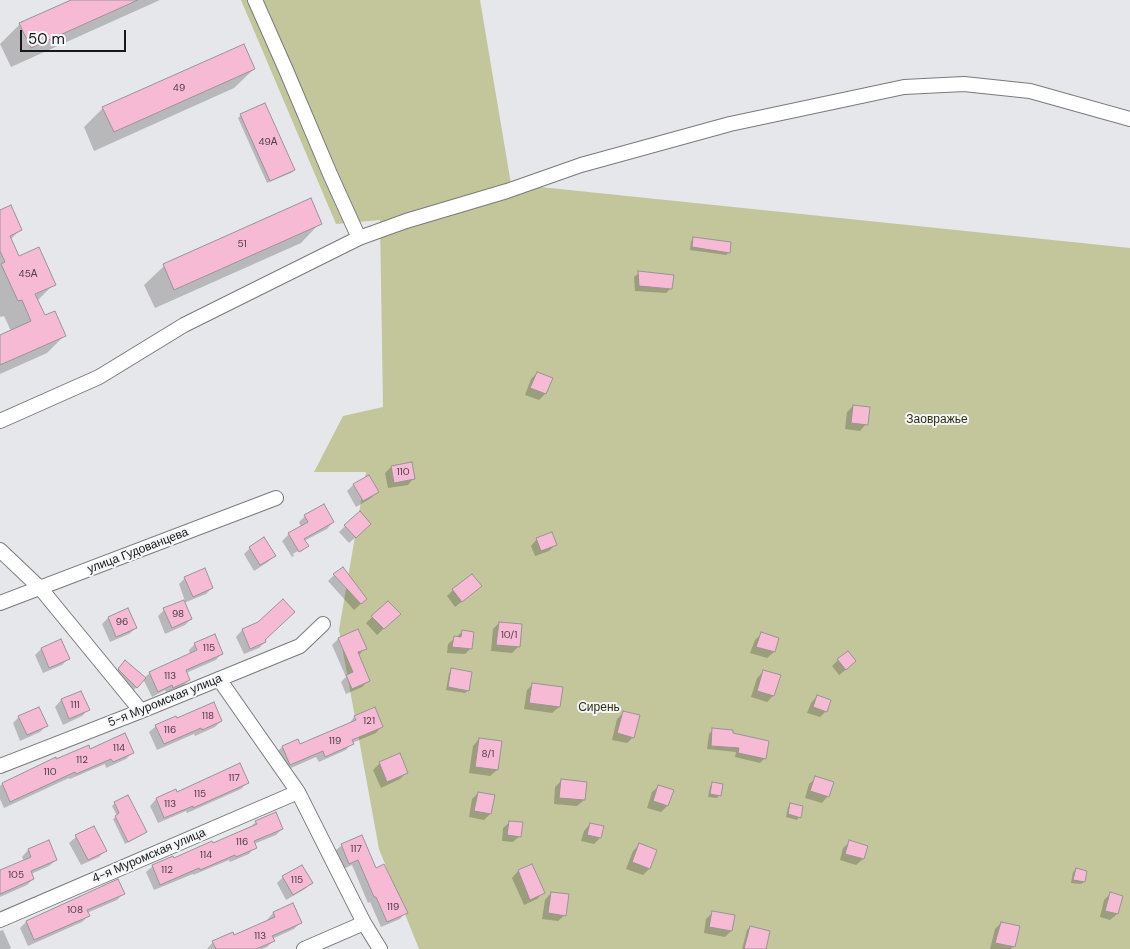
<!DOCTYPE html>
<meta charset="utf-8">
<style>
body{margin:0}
#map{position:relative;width:1130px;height:949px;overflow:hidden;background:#e6e7ea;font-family:"DM Sans",sans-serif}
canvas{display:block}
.scale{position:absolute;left:20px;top:30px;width:106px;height:22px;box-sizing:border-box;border:2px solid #171818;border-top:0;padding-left:6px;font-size:15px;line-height:18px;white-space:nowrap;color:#171818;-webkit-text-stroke:4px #f3f5f7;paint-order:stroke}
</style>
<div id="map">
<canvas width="1130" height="949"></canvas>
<div class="scale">50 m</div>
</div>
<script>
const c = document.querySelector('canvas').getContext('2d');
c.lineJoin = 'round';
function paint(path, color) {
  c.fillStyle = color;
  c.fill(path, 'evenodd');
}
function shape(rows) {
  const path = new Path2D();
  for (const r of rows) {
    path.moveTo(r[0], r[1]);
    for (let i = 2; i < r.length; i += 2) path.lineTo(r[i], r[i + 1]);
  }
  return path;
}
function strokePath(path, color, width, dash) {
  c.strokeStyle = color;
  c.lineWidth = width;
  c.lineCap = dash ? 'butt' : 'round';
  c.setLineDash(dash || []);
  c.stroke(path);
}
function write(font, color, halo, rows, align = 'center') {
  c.font = font + ' "DM Sans",sans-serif';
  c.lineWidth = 4;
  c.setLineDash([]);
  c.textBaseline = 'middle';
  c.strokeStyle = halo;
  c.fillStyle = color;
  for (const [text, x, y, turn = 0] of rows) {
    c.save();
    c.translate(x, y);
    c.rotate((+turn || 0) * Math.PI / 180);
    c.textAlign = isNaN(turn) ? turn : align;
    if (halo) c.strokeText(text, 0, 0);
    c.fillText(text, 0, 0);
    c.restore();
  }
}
paint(shape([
 [241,0,480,0,511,184,1130,248,1130,949,419,949,379,849,339,630,366,472,314,472,343,416,383,407,380,220,336,224]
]), '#c2c69a');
paint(shape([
 [74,0,160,0,11,67,0,44,20,24],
 [254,69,234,88,94,151,84,127,103,108],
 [241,115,294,170,291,173,267,183,238,118],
 [310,200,320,223,301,243,155,308,144,285,164,266],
 [0,211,20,230,10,240,18,258,54,284,37,301,44,317,64,336,47,353,0,374,0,336,11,331,4,316,0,317],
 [694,238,729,252,726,255,690,250,691,241],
 [639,273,671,288,666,293,635,291,634,277],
 [537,373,545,394,539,400,525,395,531,379],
 [853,406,866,424,860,431,845,429,847,412],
 [391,467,414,478,408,485,388,488,385,473],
 [368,476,377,492,371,498,356,507,347,491,353,485],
 [305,516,333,522,327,529,304,541,307,546,301,552,301,549,293,554,294,556,301,552,292,557,282,541,289,534,301,527,299,522],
 [345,526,364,530,349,543,339,532],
 [537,539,555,545,549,551,535,556,531,546],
 [250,548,274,556,268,562,254,571,244,554],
 [334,575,366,599,354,610,328,581],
 [185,578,212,588,206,594,184,603,191,619,185,625,165,634,158,616,164,610,185,601,179,584],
 [453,590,474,592,455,607,447,596],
 [372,617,393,620,377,635,366,623],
 [108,618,136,628,129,634,110,642,102,624],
 [259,623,265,642,259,648,244,654,236,637,242,630],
 [499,623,521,625,518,647,512,653,491,651,493,629],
 [358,630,365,648,359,655,369,680,362,687,346,694,341,682,346,677,332,645,338,639],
 [462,632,471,648,465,654,447,653,448,644],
 [761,634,778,639,774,652,767,658,750,653,755,640],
 [61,641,68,659,62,665,43,673,35,655,41,649],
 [195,644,222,653,216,660,186,673,189,680,183,686,167,694,165,690,152,697,143,679,134,690,116,672,125,662,144,678,150,673,190,655,189,650],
 [838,660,848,668,839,675,832,666],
 [452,670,468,690,465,693,446,690,449,673],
 [764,671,779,676,773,696,767,702,751,697,757,678],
 [533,684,559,707,552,713,524,709,527,690],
 [81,692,88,710,82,716,63,725,55,707,61,700],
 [817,696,826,711,820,717,807,713,811,703],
 [623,713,633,737,627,743,612,740,617,719],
 [19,717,46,726,40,732,20,741,13,723],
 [354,717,382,726,376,733,352,743,346,750,319,762,316,757,284,771,276,753,282,747,300,745,349,724],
 [176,719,221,721,215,727,195,736,194,734,157,750,149,732,156,726],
 [713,729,768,742,764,759,760,763,735,757,736,752,707,749,709,734],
 [479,739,497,770,490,776,469,773,473,746],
 [89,750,132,753,126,759,106,768,105,764,70,779,69,778,4,808,0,799,0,786,2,784,56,761],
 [399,755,406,773,400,779,381,788,373,770,379,764],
 [816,778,828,796,822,803,805,798,809,784],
 [562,780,584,800,577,806,554,804,555,787],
 [247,783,241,789,187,813,186,811,158,823,150,806,156,799,176,791,177,793],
 [712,784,719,795,717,798,708,797,710,787],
 [659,786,672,790,667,806,661,812,647,808,652,792],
 [478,793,490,814,484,820,469,817,472,799],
 [115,803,145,832,142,835,125,844,113,819,117,816,112,806],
 [791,804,799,817,797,820,786,817,788,807],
 [256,822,282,829,276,835,254,844,255,847,249,854,230,862,229,860,193,875,193,874,154,890,146,872,153,866,212,845,249,828],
 [510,822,520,836,513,842,502,841,503,828],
 [590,824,600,838,594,844,581,841,584,831],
 [93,828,105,851,99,857,81,865,69,843,76,837],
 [48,842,56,860,49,866,31,874,33,879,27,885,0,897,0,872,24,861,22,857,28,850],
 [850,842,866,847,863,859,856,865,840,860,843,848],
 [342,845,375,869,406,912,400,919,381,927,370,902,368,903,352,865,343,869,335,851],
 [639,845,656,851,649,869,643,875,626,869,633,851],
 [531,866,543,893,537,899,524,905,512,878,518,871],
 [1076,870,1084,882,1081,884,1071,883,1073,872],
 [283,877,311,883,305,889,286,900,277,883],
 [551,893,565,915,558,921,542,919,545,900],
 [123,894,117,900,87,913,88,916,82,922,28,946,20,928,26,922],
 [1110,894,1117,914,1110,920,1100,917,1104,900],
 [293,905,300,923,294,929,272,939,273,941,267,947,262,949,207,949,213,942,234,936,268,922,267,920,273,913],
 [712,913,731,931,725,937,704,933,706,919],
 [1001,923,1018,927,1013,947,1011,949,990,949,995,929],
 [750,927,764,949,742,949,747,930],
 [3,930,11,948,9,949,0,949,0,931]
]), '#0003');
const building = shape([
 [71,0,138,0,31,48,19,23,71,0],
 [244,44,255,69,114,132,102,107,244,44],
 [265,103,295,170,270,181,240,114,265,103],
 [311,198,322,224,174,290,163,264,311,198],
 [11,205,22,230,10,236,19,256,39,247,56,285,35,294,45,315,55,311,66,336,0,365,0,335,31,321,22,300,18,301,1,264,5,262,0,251,0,210,11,205],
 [693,237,731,242,730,253,692,247,693,237],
 [638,271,674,275,672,289,639,286,638,271],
 [537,372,553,378,546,394,530,388,537,372],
 [853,405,870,407,868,425,851,423,853,405],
 [412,462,415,479,394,483,391,466,412,462],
 [369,475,379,492,363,501,353,484,369,475],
 [324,504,334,522,304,539,309,546,299,552,288,533,308,522,304,515,324,504],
 [360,511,371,524,356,538,344,525,360,511],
 [552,532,557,545,541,551,536,538,552,532],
 [264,537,276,556,260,565,249,547,264,537],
 [343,567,367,599,361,604,333,574,343,567],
 [205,568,213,588,193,597,184,577,205,568],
 [472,574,482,586,462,602,452,589,472,574],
 [283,599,295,612,265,640,266,642,250,649,242,629,258,622,283,599],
 [184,600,192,619,172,628,163,608,184,600],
 [388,601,401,614,384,629,371,616,388,601],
 [128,608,137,628,116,637,108,617,128,608],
 [499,622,522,624,520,647,496,645,499,622],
 [358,629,367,649,358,652,370,681,352,689,346,675,353,672,338,638,358,629],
 [462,630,474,632,472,649,452,647,454,636,461,637,462,630],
 [761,632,779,638,775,652,756,647,761,632],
 [215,634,223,654,186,670,190,680,173,688,172,685,158,692,149,672,197,650,194,643,215,634],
 [61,639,70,659,49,668,41,648,61,639],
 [848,651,856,661,846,670,837,659,848,651],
 [125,660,146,678,137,688,118,669,125,660],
 [451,668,472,672,469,691,448,687,451,668],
 [763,670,781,675,774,696,757,691,763,670],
 [532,683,563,687,560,707,529,703,532,683],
 [81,691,90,710,69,719,61,699,81,691],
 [817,695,831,700,827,712,813,707,817,695],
 [214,702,222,721,202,730,201,728,164,744,155,725,176,716,177,718,214,702],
 [39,707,48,726,27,735,18,716,39,707],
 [375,707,383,727,352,740,354,744,325,757,323,751,290,765,282,746,298,739,300,744,356,720,354,716,375,707],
 [623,711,640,715,634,738,617,733,623,711],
 [712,728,733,730,733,733,769,741,766,759,738,753,739,748,711,746,712,728],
 [125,733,134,753,113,762,111,759,76,774,75,772,10,802,2,783,56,757,56,759,89,745,90,749,125,733],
 [479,738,502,741,498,770,475,767,479,738],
 [400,753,408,773,387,782,379,762,400,753],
 [240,763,249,783,193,808,193,806,164,818,156,798,176,789,177,792,240,763],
 [815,776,834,782,829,797,810,791,815,776],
 [561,779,587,782,585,800,559,798,561,779],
 [712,782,723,784,721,796,710,794,712,782],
 [658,785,674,790,668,806,653,801,658,785],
 [478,792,495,795,491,814,474,811,478,792],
 [128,795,147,832,128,842,115,816,119,813,114,802,128,795],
 [790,803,803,806,801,818,788,814,790,803],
 [276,812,283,829,254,841,257,848,236,857,235,855,200,870,199,868,160,885,152,865,173,856,174,858,212,841,213,843,257,824,255,821,276,812],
 [509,821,523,822,521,837,507,835,509,821],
 [590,823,604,826,601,838,587,835,590,823],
 [94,826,107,851,88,860,75,835,94,826],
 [362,835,376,868,384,864,408,913,387,922,376,897,374,897,358,860,349,864,341,844,362,835],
 [49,840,57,860,31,871,34,879,0,894,0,870,31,857,28,849,49,840],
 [849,840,868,846,864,859,845,854,849,840],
 [639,843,657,850,650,869,632,862,639,843],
 [532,864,545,893,530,900,518,870,532,864],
 [302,865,313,883,293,895,282,876,302,865],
 [1076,868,1087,871,1085,882,1073,880,1076,868],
 [118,879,125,894,87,910,90,916,34,940,26,921,118,879],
 [551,892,569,894,566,916,548,913,551,892],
 [1110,892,1123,896,1118,914,1105,911,1110,892],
 [293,903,302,923,272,936,275,941,256,949,216,949,212,941,233,932,234,935,275,917,273,912,293,903],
 [712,911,735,915,732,931,709,927,712,911],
 [1001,922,1020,926,1015,947,995,943,1001,922],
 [750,926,770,931,766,949,744,949,750,926]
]);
paint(building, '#f7bad4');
strokePath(building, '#989596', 1);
const minor = shape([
 [255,0,286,70,330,174,359,238],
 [0,421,99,377,184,325,359,238,406,221,507,191,581,165,730,124,904,87,964,84,1030,91,1130,119],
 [0,550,41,589,141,711],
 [0,603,276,498],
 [219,679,298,792,364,923,380,949],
 [0,766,141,711,300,646,323,624],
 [0,920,298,792],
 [304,949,364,923]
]);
strokePath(minor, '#797a7c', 16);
strokePath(minor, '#fff', 14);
write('10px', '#4f4047', null, [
 ["49",179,88],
 ["49А",268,142],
 ["51",242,244],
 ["45А",28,274],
 ["110",403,472],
 ["98",178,614],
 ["96",122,622],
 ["10/1",509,635],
 ["115",209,648],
 ["113",170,676],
 ["111",75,705],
 ["118",208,716],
 ["121",369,721],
 ["116",170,730],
 ["119",335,741],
 ["114",119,748],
 ["8/1",488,754],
 ["112",82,760],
 ["110",50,772],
 ["117",234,778],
 ["115",200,794],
 ["113",170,804],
 ["116",242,842],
 ["117",356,849],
 ["114",206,855],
 ["112",167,870],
 ["105",16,875],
 ["115",297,880],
 ["119",393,907],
 ["108",75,910],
 ["113",260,936]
]);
write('12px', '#2e300f', '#f3f5f7', [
 ["Заовражье",937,420],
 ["Сирень",599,708]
]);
write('12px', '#171818', '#f3f5f7', [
 ["улица Гудованцева",138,551,-21],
 ["5-я Муромская улица",165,701,-22],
 ["4-я Муромская улица",149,856,-23]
]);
</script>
